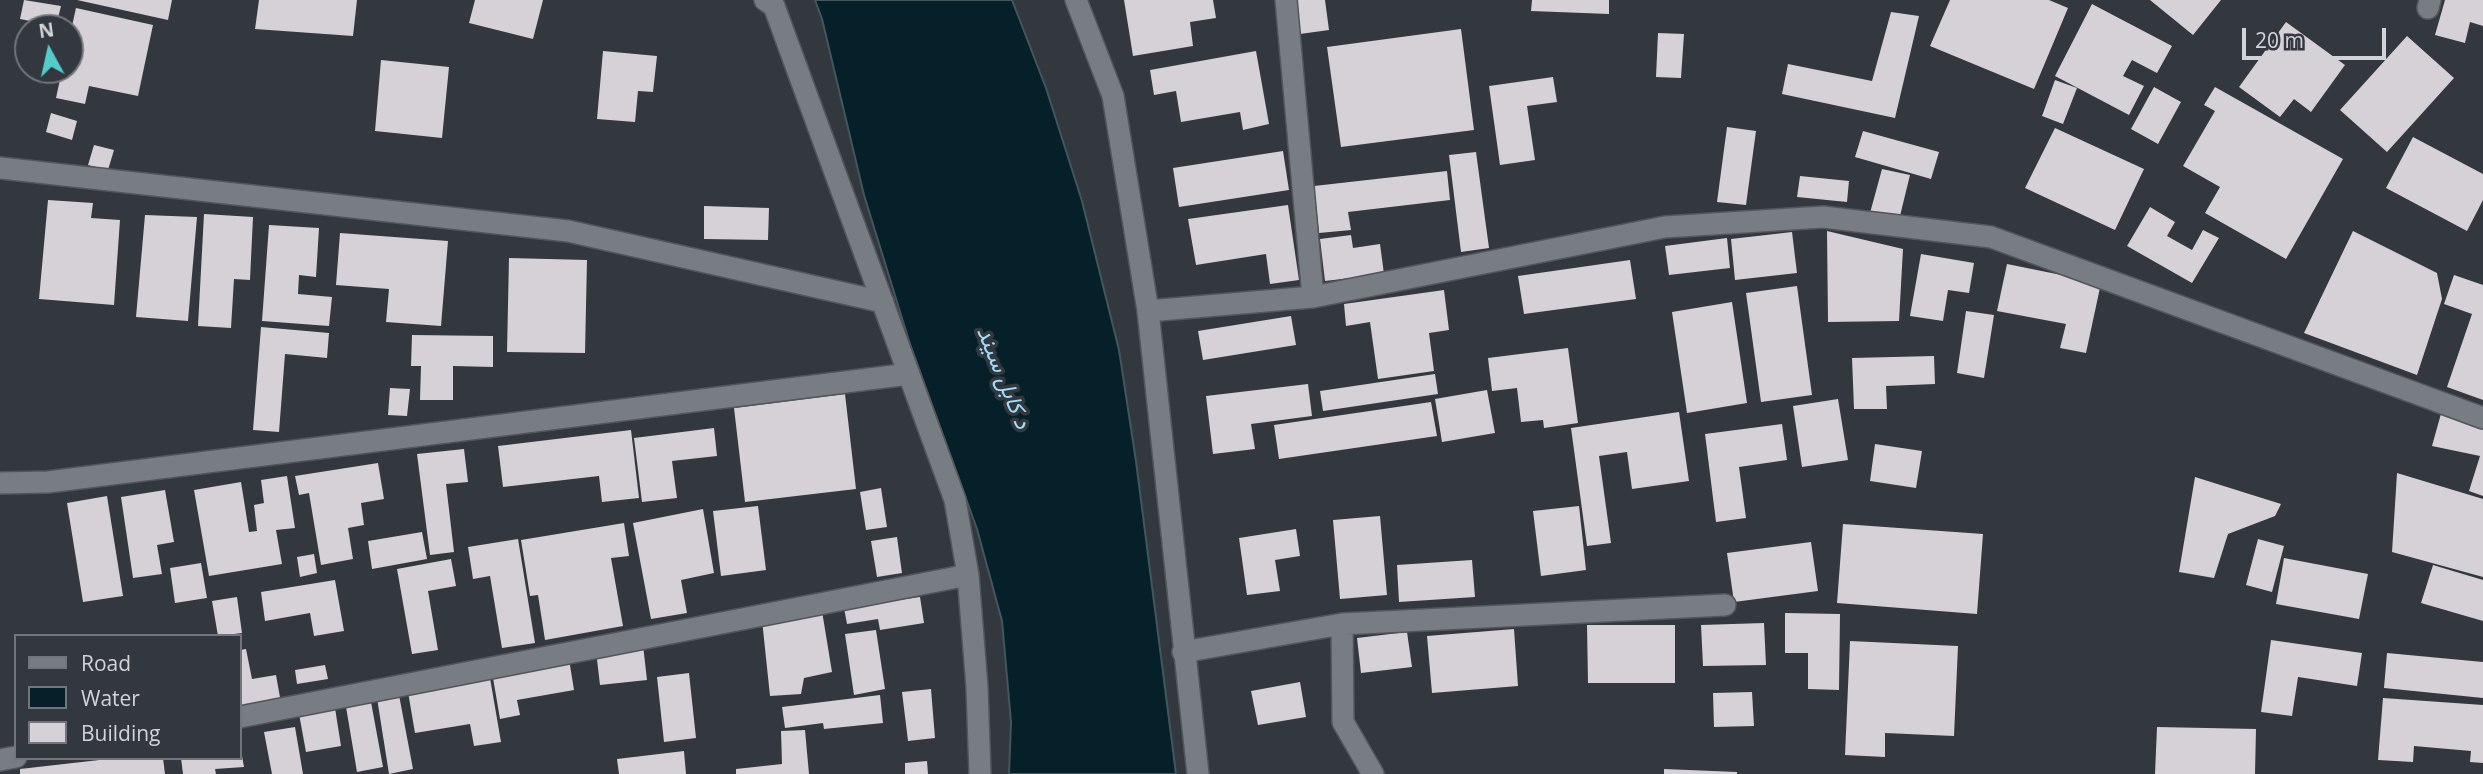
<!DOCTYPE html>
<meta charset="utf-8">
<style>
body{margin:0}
#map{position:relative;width:2483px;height:774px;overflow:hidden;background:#33373e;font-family:"Open Sans",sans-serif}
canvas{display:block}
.legend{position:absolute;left:14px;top:634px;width:228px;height:126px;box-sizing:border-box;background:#33373e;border:2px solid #72757b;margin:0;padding:9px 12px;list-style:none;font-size:21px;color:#d1d3d7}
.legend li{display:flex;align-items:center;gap:14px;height:35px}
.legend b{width:35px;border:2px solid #72757b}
.north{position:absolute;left:14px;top:14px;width:70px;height:70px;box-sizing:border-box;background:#33373e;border:2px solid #72757b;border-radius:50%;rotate:352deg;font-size:19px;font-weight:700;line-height:28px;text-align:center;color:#d1d3d7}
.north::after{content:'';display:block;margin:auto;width:24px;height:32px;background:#52cdcc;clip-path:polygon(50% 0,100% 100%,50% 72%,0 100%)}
.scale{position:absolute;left:2242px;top:28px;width:144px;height:32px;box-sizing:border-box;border:4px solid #d1d3d7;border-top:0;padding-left:9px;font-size:21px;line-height:24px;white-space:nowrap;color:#d1d3d7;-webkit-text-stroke:5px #33373e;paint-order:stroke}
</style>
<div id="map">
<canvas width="2483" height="774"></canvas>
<ul class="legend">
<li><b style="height:9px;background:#787c83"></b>Road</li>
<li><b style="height:19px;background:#06202a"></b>Water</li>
<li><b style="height:19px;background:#d6d0d7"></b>Building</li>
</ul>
<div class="north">N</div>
<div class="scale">20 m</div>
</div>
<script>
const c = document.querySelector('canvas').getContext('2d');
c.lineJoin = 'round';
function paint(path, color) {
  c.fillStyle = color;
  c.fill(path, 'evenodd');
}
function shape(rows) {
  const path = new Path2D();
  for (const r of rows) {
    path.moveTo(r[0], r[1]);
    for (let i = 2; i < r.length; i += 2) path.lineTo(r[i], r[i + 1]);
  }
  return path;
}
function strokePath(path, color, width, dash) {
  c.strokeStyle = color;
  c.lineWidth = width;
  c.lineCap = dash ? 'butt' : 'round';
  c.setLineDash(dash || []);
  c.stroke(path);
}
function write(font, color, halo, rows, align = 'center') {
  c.font = font + ' "Open Sans",Vazirmatn,sans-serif';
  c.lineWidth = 7;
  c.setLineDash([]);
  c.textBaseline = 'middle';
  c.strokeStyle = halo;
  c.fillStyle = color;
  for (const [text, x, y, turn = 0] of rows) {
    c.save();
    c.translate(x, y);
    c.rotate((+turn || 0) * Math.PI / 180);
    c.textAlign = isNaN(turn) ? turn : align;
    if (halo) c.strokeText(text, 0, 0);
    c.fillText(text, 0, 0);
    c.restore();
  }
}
const water = shape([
 [815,0,1012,0,1046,88,1082,201,1119,350,1136,461,1176,774,1009,774,1011,722,1002,621,977,529,910,344,864,195,822,19,815,0]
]);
paint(water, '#06202a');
strokePath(water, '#43565e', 2);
paint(shape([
 [24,0,61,6,56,26,20,19],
 [77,0,172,0,168,20],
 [259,0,357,0,353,36,255,29],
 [475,0,543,0,533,39,469,23],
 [1124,0,1213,0,1216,18,1190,22,1193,46,1133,56],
 [1296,0,1325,0,1329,30,1300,34],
 [1532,0,1609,0,1609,14,1531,11],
 [1950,0,2049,0,2068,8,2034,89,1930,46],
 [2150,0,2221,0,2193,35],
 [2445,0,2483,0,2483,26,2470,22,2465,43,2435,35],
 [2092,4,2172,46,2157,73,2132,60,2123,76,2144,86,2129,115,2055,76],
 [76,8,153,25,138,96,89,86,85,104,56,98,62,70,70,70,70,35],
 [1891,12,1919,16,1895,118,1782,94,1788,64,1872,81],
 [2286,22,2345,65,2311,112,2294,99,2280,117,2239,87],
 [1461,29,1474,130,1341,147,1327,47],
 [1658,33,1684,34,1681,78,1656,77],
 [2407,36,2454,78,2387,152,2340,110],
 [603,51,657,56,653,92,638,91,635,122,597,119],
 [1256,51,1269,124,1243,130,1240,112,1181,122,1176,91,1154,95,1150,70],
 [381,60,449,67,442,138,375,131],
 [1553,77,1557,102,1527,106,1535,160,1500,165,1489,86],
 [2055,80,2077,88,2063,124,2042,116],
 [2154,87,2181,102,2158,144,2131,129],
 [2215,87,2343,159,2286,259,2205,213,2220,187,2183,166,2215,111,2204,105],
 [51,113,77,121,72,140,46,132],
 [1727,127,1756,131,1746,205,1717,202],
 [2055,128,2144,169,2115,230,2025,188],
 [1863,131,1939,152,1931,179,1855,157],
 [2413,137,2483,174,2483,200,2467,231,2386,188],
 [94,145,114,150,108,170,88,165],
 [1283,151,1289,190,1179,207,1173,168],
 [1476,152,1489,248,1461,252,1449,155],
 [1882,169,1910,175,1899,220,1870,213],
 [1447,171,1450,200,1348,212,1351,230,1319,233,1314,186],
 [1800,176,1849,181,1847,202,1797,197],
 [48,200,93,203,91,218,120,220,114,305,39,299],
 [1288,205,1299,280,1270,284,1266,254,1196,265,1188,219],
 [704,206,769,208,768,240,704,239],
 [2150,207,2175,222,2167,236,2192,250,2203,230,2219,238,2192,283,2127,246],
 [204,214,253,217,250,280,234,279,231,328,198,326],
 [145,215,197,217,188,321,136,317],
 [269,225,319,228,316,277,299,275,298,294,332,297,329,326,262,321],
 [1827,231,1903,249,1899,321,1828,322],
 [2353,231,2437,273,2442,299,2417,375,2304,333],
 [1792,232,1797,273,1735,280,1731,239],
 [340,233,448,241,441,326,386,322,389,289,336,285],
 [1351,235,1353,248,1380,244,1384,274,1325,281,1320,239],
 [1727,238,1730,268,1669,275,1665,246],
 [1921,254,1974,263,1969,293,1948,290,1943,321,1910,316],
 [509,258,587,260,585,353,507,352],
 [1630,260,1636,299,1524,314,1518,276],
 [2007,264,2101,283,2086,353,2060,348,2066,324,1997,311],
 [2454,275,2483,285,2483,400,2447,387,2472,314,2444,304],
 [1797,286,1812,395,1761,402,1746,293],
 [1444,290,1449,330,1429,333,1434,371,1378,379,1370,322,1346,326,1344,304],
 [1732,302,1747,403,1687,413,1672,312],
 [1966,311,1994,315,1984,378,1957,373],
 [1291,316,1296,345,1203,360,1198,331],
 [261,327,329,333,327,358,285,354,279,432,253,430],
 [412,335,493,336,493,367,453,366,453,400,420,400,421,366,411,366],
 [1568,348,1578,423,1544,428,1543,420,1521,422,1517,388,1492,391,1488,358],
 [1934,356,1935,384,1886,386,1887,409,1854,409,1852,358],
 [1435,374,1438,394,1323,411,1320,391],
 [1308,384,1312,416,1251,424,1255,449,1213,454,1206,396],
 [390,388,410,389,407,416,388,415],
 [1487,390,1495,433,1442,442,1435,399],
 [845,394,856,489,745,502,734,408],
 [1838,399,1848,460,1802,467,1793,406],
 [1431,402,1437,436,1279,459,1274,425],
 [2442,410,2483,424,2483,496,2469,491,2480,456,2432,446],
 [1679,412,1689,481,1632,489,1627,452,1599,456,1611,543,1587,546,1571,428],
 [1782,424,1787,460,1739,467,1746,518,1716,522,1705,434],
 [714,428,717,456,672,461,677,498,642,502,634,438],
 [631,430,639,498,602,502,599,476,503,487,498,446],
 [1875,444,1922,451,1916,488,1870,481],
 [464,449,468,482,446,484,454,552,430,555,417,454],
 [378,463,384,499,361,503,364,525,348,528,353,559,321,565,309,493,299,495,295,476],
 [2397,473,2483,499,2483,577,2392,552],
 [287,476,295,528,276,530,282,564,209,576,194,490,241,482,249,532,257,531,254,505,264,503,261,480],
 [2195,477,2281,504,2275,516,2228,534,2214,578,2179,572],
 [881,488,887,527,866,530,860,492],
 [165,490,174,542,157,545,162,574,133,578,121,497],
 [107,496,123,596,83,602,67,503],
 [758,506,766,570,721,576,713,511],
 [1579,506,1586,570,1541,576,1533,511],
 [703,509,714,573,681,580,687,613,651,619,633,523],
 [1380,516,1387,595,1340,599,1333,520],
 [624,523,629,556,611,558,623,626,545,640,538,595,530,596,521,540],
 [1843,524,1983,534,1977,614,1837,603],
 [1296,529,1300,556,1275,560,1280,591,1247,595,1239,538],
 [422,532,427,559,372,569,368,541],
 [897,537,902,573,877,577,871,541],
 [518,539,535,643,502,648,490,576,473,579,468,547],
 [2258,539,2284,546,2272,592,2246,585],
 [1811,542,1818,591,1734,602,1727,553],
 [314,554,317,573,300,577,297,557],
 [2284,558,2368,574,2359,619,2276,604],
 [451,559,456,586,428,591,438,650,412,654,397,569],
 [1472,560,1475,597,1399,602,1397,565],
 [201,563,207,598,175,603,170,568],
 [2433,565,2483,580,2483,621,2421,603],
 [335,580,344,631,314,636,310,613,265,621,261,592],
 [237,597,242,633,218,636,212,601],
 [920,597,924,623,880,630,878,619,847,624,844,608],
 [822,611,832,672,804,678,801,694,770,696,762,620],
 [1785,613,1840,614,1839,690,1808,689,1808,653,1785,653],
 [1764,623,1766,665,1703,666,1701,625],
 [1587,625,1675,625,1675,683,1588,683],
 [1514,629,1518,686,1432,693,1427,636],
 [876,630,885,689,854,695,845,634],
 [1407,632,1412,667,1361,673,1357,638],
 [2271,640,2362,653,2357,686,2298,677,2292,716,2261,712],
 [1850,641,1958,646,1954,736,1885,733,1885,757,1845,755],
 [643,645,647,680,600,685,596,651],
 [246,649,252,679,276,675,281,703,240,710,240,650],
 [2387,653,2483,662,2483,698,2384,688],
 [569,659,574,690,517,700,520,715,500,719,492,672],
 [325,665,328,679,297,684,295,670],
 [689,673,696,738,664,742,657,677],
 [490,678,501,742,474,746,470,724,415,733,408,692],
 [1300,682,1306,717,1258,725,1251,691],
 [931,689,935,738,908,741,902,692],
 [1752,692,1754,726,1714,727,1713,693],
 [399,695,413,769,389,774,377,698],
 [880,695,883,723,824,729,823,723,785,728,782,707],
 [2383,698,2483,705,2483,763,2470,762,2471,751,2414,746,2413,762,2378,760],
 [371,702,383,767,357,772,346,707],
 [335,708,341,746,306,752,299,714],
 [295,727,303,774,272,774,264,732],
 [2157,727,2256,729,2255,774,2155,774],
 [805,730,809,774,736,774,736,769,782,764,781,731],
 [240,745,244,767,215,769,216,774,183,774,181,758,240,758],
 [684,751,686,774,619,774,617,759],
 [117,758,163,758,165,774,20,774,20,769],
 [927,761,928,774,905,774,905,763],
 [1664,769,1737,772,1737,774,1664,774]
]), '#d6d0d7');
const minor = shape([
 [765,0,774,6,955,500,968,575,977,687,980,774],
 [1076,0,1113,96,1148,311,1198,774],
 [1286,0,1313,297],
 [2428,8,2430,0],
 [0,168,568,231,883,302],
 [1148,311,1313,297,1665,227,1823,217,1991,237,2483,418],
 [0,483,48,482,909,374],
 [1342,624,1343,722,1373,774],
 [1183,652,1342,624,1725,605],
 [240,717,968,575],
 [0,760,16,757]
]);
strokePath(minor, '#52555a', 24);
strokePath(minor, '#787c83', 21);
write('italic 23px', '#a0ddf9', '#33373e', [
 ["د کابل سيند",1003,378,68]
]);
</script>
